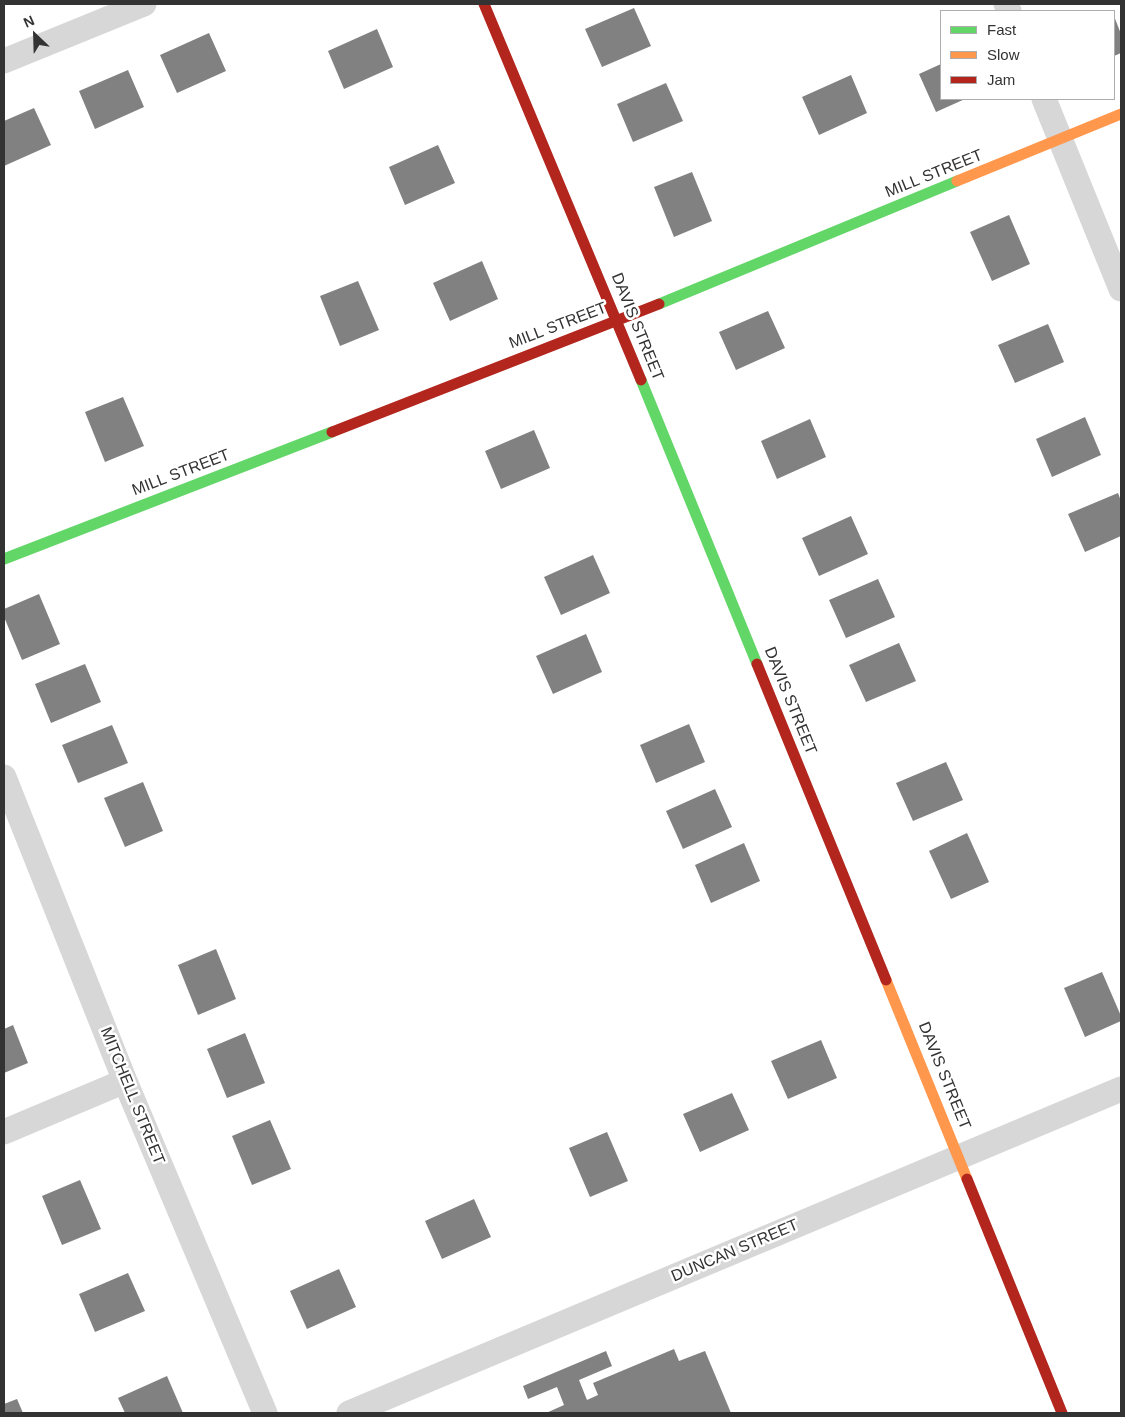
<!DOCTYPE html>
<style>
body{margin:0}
#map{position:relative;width:1125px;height:1417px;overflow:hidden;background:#fff;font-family:Helvetica,sans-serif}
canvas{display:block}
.frame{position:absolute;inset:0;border:5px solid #333;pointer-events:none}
.legend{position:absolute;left:940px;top:10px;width:175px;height:90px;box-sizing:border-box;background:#fff;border:1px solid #adadad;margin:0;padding:6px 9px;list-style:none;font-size:15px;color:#333}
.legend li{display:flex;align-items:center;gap:10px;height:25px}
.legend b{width:25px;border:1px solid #adadad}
.north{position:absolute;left:10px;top:10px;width:50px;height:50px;-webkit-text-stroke:4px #fff;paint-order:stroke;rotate:336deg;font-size:14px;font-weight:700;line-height:20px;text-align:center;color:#333}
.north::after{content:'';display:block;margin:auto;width:18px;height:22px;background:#333;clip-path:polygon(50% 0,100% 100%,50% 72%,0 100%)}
</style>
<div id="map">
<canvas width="1125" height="1417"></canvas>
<div class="frame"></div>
<ul class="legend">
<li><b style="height:6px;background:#63d668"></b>Fast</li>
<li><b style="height:6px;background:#ff974d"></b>Slow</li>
<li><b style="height:6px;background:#b3261e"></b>Jam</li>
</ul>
<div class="north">N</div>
</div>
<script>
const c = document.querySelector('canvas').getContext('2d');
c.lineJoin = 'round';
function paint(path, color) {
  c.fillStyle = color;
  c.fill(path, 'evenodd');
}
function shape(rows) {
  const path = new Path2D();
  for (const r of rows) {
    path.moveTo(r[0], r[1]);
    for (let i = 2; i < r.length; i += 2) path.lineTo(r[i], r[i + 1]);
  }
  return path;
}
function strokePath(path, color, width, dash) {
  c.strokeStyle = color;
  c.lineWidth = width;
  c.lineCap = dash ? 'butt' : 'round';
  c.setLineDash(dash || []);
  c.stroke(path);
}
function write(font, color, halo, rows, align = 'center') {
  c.font = font + ' Helvetica,sans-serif';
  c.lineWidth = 5;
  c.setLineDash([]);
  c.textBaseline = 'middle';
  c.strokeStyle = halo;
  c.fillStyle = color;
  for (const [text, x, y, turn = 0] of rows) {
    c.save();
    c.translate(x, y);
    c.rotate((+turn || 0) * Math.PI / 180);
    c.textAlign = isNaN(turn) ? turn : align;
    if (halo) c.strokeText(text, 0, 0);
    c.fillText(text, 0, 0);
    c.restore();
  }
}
paint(shape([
 [634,8,651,46,602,67,585,29],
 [1114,16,1121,34,1121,53,1114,56],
 [377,29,393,67,344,89,328,51],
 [209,33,226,71,177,93,160,55],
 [941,64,941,99,965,99,936,112,919,74],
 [128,70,144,107,95,129,79,91],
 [851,75,867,113,819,135,802,97],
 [666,83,683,121,633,142,617,104],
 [34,108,51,145,4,166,4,121],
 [438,145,455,183,405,205,389,167],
 [692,172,712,221,674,237,654,187],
 [1009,215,1030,264,992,281,970,232],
 [482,261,498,299,450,321,433,283],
 [358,281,379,330,340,346,320,296],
 [768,311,785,348,736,370,719,332],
 [1048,324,1064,362,1015,383,998,345],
 [123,397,144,446,105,462,85,412],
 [1085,417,1101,455,1052,477,1036,439],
 [810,419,826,457,777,479,761,441],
 [534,430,550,468,501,489,485,451],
 [1118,493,1121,501,1121,536,1085,552,1068,514],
 [851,516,868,554,819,576,802,538],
 [593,555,610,593,561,615,544,577],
 [878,579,895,617,846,638,829,600],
 [39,594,60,644,22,660,4,617,4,609],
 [586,634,602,672,553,694,536,656],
 [899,643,916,681,866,702,849,665],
 [85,664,101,702,51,723,35,684],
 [689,724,705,762,656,783,640,745],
 [112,725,128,763,78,783,62,745],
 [946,762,963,800,913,821,896,783],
 [143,782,163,831,125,847,104,798],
 [715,789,732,827,683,849,666,811],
 [967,833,989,882,951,899,929,851],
 [744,843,760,881,711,903,695,865],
 [216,949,236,999,198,1015,178,965],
 [1102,972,1121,1016,1121,1021,1085,1037,1064,988],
 [13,1025,28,1063,4,1073,4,1029],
 [245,1033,265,1083,227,1098,207,1049],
 [821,1040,837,1078,788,1099,771,1061],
 [732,1093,749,1130,700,1152,683,1114],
 [270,1120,291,1169,252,1185,232,1136],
 [607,1132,628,1181,590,1197,569,1148],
 [80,1180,101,1229,62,1245,42,1196],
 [474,1199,491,1237,442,1259,425,1221],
 [339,1269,356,1307,307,1329,290,1291],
 [128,1273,145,1311,95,1332,79,1294],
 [674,1349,679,1361,705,1351,731,1413,546,1413,564,1405,557,1387,528,1399,523,1386,606,1351,612,1366,579,1380,587,1400,598,1395,593,1383],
 [167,1376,183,1413,125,1413,118,1398],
 [17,1399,23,1413,4,1413,4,1404]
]), '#818181');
strokePath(shape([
 [1006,4,1009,11],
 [4,61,144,4],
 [1044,99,1121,289],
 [4,777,125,1081,265,1413],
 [4,1132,125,1081],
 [349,1413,1121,1089]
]), '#d7d7d7', 25);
strokePath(shape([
 [659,304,957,181],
 [641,380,757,664],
 [4,559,332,432]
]), '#63d668', 11);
strokePath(shape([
 [957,181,1121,114],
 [886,980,967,1179]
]), '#ff974d', 11);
strokePath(shape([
 [484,4,641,380],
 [332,432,659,304],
 [757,664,886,980],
 [967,1179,1062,1413]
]), '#b3261e', 11);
write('16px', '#333', '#fff', [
 ["MILL STREET",934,174,-22],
 ["MILL STREET",558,326,-21],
 ["DAVIS STREET",637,327,68],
 ["MILL STREET",181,473,-21],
 ["DAVIS STREET",790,701,68],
 ["DAVIS STREET",944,1076,68],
 ["MITCHELL STREET",132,1096,68],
 ["DUNCAN STREET",735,1251,-23]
]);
</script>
